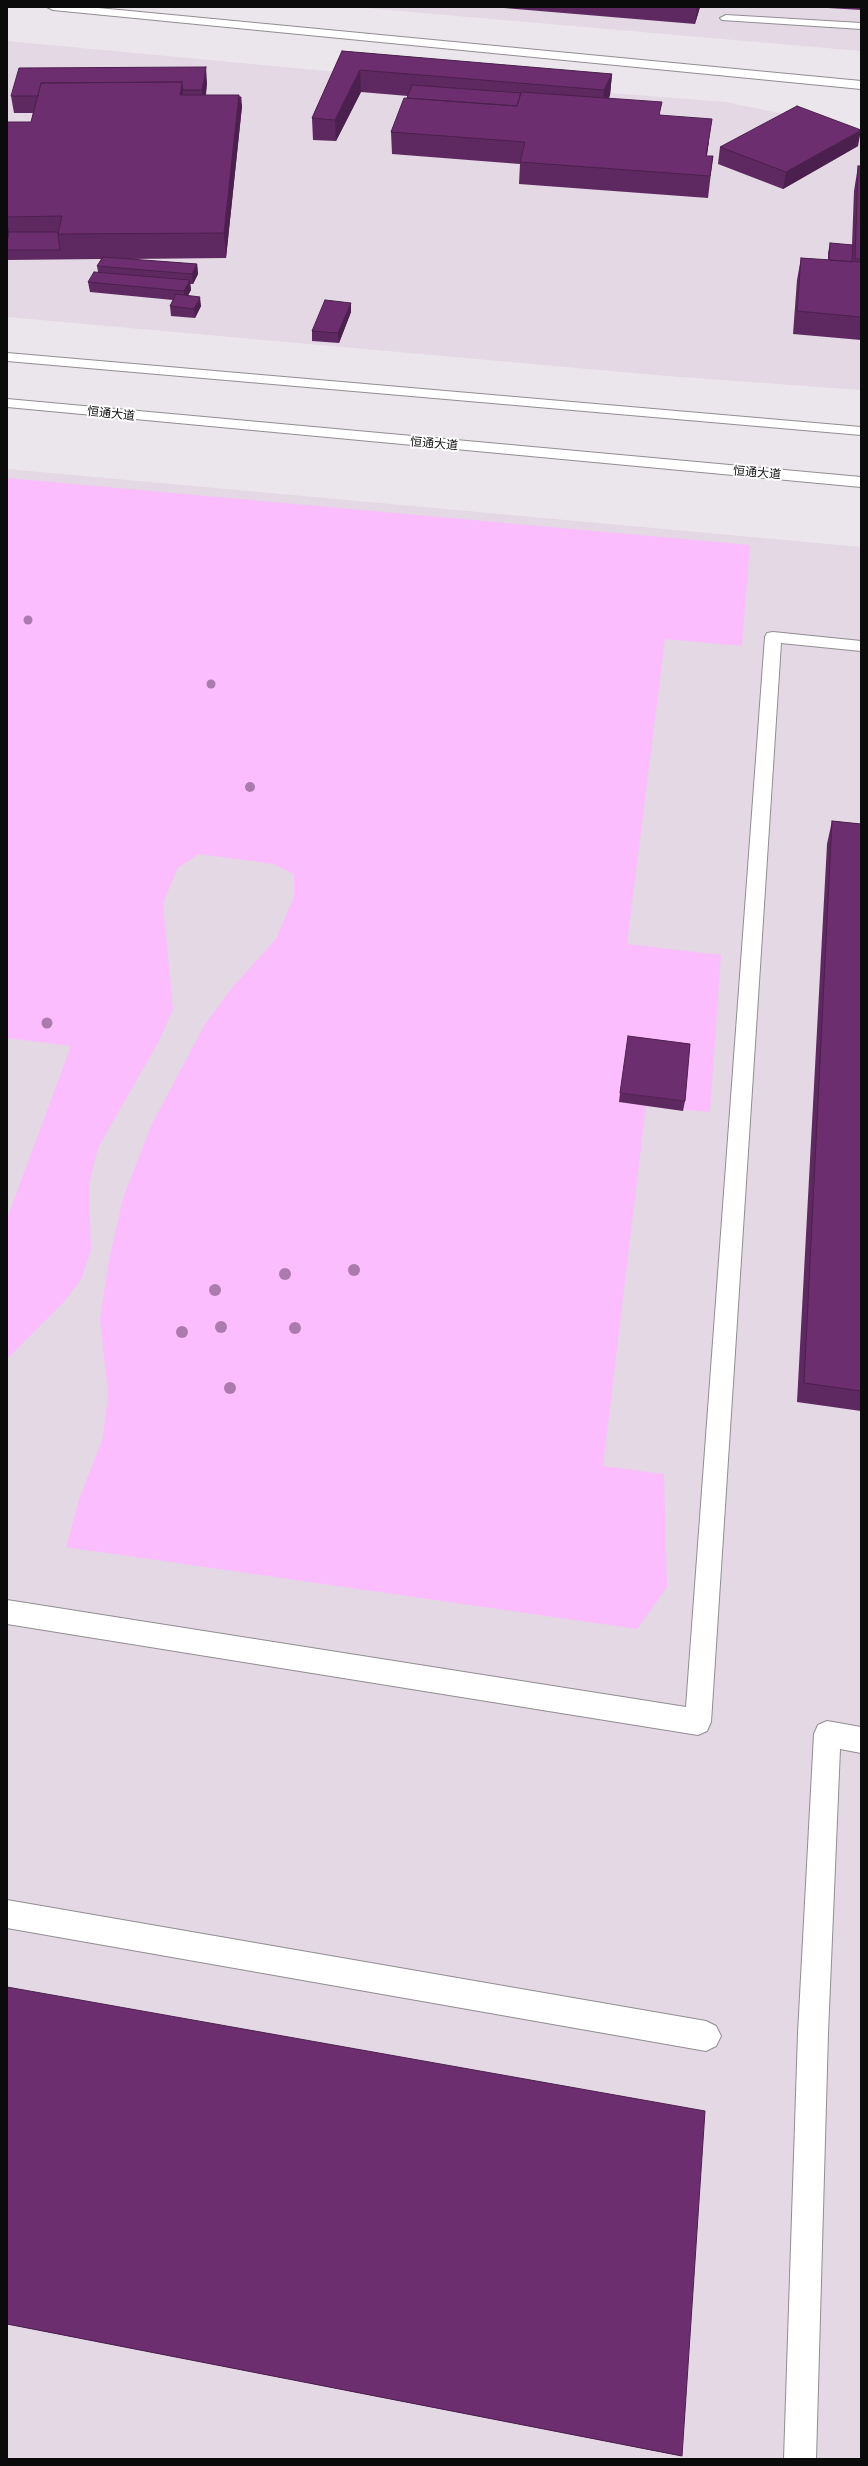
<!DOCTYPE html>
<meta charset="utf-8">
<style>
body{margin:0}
#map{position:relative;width:868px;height:2466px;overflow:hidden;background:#ebe6eb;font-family:Montserrat,sans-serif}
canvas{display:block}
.frame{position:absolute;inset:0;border:8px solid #0c0b0c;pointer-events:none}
</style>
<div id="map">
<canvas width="868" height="2466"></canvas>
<div class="frame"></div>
</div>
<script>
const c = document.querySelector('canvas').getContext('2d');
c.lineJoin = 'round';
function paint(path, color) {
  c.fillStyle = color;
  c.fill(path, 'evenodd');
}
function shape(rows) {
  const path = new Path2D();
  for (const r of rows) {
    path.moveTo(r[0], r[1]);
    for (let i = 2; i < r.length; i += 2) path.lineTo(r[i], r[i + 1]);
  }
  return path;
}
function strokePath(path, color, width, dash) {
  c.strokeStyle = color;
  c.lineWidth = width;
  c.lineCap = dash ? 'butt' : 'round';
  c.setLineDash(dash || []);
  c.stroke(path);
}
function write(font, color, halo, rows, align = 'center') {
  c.font = font + ' Montserrat,"Noto Sans SC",sans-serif';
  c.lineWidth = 4;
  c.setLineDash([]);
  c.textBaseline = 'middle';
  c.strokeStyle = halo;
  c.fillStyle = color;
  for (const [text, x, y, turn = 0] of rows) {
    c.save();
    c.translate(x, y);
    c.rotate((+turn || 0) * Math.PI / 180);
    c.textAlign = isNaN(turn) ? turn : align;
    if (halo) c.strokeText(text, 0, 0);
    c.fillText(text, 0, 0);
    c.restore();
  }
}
paint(shape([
 [354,7,861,7,861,51],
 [7,41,337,72,726,102,861,130,861,390,667,376,7,317],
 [7,469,861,547,861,2459,7,2459]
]), '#e3d8e3');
paint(shape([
 [7,478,750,545,742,646,665,639,627,944,721,955,710,1112,646,1106,603,1466,664,1474,667,1587,637,1629,66,1547,80,1497,103,1438,108,1393,100,1320,108,1265,123,1198,152,1124,204,1026,231,989,276,939,294,897,294,874,273,864,199,854,178,868,163,903,173,1009,159,1041,98,1148,89,1185,91,1250,82,1278,64,1302,7,1359,7,1219,71,1046,7,1038]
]), '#fcbdfe');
const lane = shape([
 [47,7,88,7,861,81,861,89,53,10,47,7],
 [726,15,861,23,861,29,722,20,720,18,726,15],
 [773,632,861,641,861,651,781,643,711,1722,707,1731,698,1735,7,1624,7,1600,686,1707,765,637,767,633,773,632],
 [827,1721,861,1727,861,1753,840,1749,828,2033,816,2459,784,2459,798,2033,814,1734,818,1725,827,1721],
 [7,1900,706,2021,716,2026,721,2036,716,2046,706,2051,7,1928,7,1900]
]);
const secondary = shape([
 [7,353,861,427,861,435,7,361,7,353],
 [7,399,861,477,861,487,7,407,7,399]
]);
strokePath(lane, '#928d92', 2);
strokePath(secondary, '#928d92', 2);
paint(lane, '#fff');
paint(secondary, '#fff');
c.fillStyle = '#ab7bad';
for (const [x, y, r] of [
 [28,620,4.5],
 [211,684,4.5],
 [250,787,5],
 [47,1023,5.5],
 [354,1270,6],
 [285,1274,6],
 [215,1290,6],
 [221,1327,6],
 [295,1328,6],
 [182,1332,6],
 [230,1388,6]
]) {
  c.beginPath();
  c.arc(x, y, r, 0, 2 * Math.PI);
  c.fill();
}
paint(shape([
 [492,7,700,7,695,24],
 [812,7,861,7,861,10],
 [342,51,612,74,610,95,609,98,661,115,709,140,707,156,713,156,708,198,519,184,520,164,392,154,391,132,408,96,361,92,336,141,313,140,312,118],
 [207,83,206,95,239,95,242,106,226,258,129,259,197,264,198,274,193,284,190,284,191,290,188,295,201,306,195,318,171,316,170,306,173,300,90,292,88,282,98,272,97,266,101,259,7,260,7,122,31,122,33,113,14,113,11,96],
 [858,146,783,189,718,164,720,147],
 [858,166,861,166,861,340,793,334,797,280,801,258,828,260,828,253,830,243,852,245,854,191],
 [351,303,351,312,339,343,312,341,312,331],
 [832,821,861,824,861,1411,797,1402,827,844],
 [620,1093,685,1101,683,1111,619,1102],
 [7,1987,682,2456,676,2455,7,2324]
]), '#5e2860');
paint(shape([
 [697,7,700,7,695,24],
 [206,67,207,83,204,107,202,90],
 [360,70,361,92,336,141,335,120],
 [612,74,610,95,603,111,604,90],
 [182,82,184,107,180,95],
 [239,95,240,110,241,97,242,106,226,258,224,233],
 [712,119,709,140,703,178,706,156],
 [861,130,858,146,783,189,786,172],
 [7,220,11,242,7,250],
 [197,264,198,274,193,284,192,274],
 [190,280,191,290,185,301,184,291],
 [200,297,201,306,195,318,194,309],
 [351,303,351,312,339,343,338,333]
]), '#4c204e');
const building = shape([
 [342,51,612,74,604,90,360,70,335,120,312,118,342,51],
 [206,67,202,90,183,90,182,82,41,83,38,96,11,96,19,68,206,67],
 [182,82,180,95,239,95,224,233,58,234,62,216,7,217,7,122,31,122,41,83,182,82],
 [412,85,521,93,517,106,407,98,412,85],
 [521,92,662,102,659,115,712,119,706,156,713,156,710,176,520,162,525,142,391,132,404,98,517,106,521,92],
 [239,97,241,97,240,110,239,97],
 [797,106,861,130,786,172,720,147,797,106],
 [858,166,861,166,861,259,855,259,858,166],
 [9,232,58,232,58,234,60,250,7,250,7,242,9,232],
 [830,243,853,245,852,262,829,260,830,243],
 [103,257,197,264,192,274,97,266,103,257],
 [801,258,861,262,861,317,797,311,801,258],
 [94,272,190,280,184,291,88,282,94,272],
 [176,294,200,297,194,309,170,306,176,294],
 [325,300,351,303,338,333,312,331,325,300],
 [832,821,861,824,861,1391,804,1383,832,821],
 [628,1036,690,1044,685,1101,620,1093,628,1036],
 [7,1987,705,2111,682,2456,7,2324,7,1987]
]);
paint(building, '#6d2e70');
strokePath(building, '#4c204e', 1);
write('12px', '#0c0b0c', '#fff', [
 ["恒通大道",111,414,6],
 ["恒通大道",434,444,5],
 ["恒通大道",757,473,5]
]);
</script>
